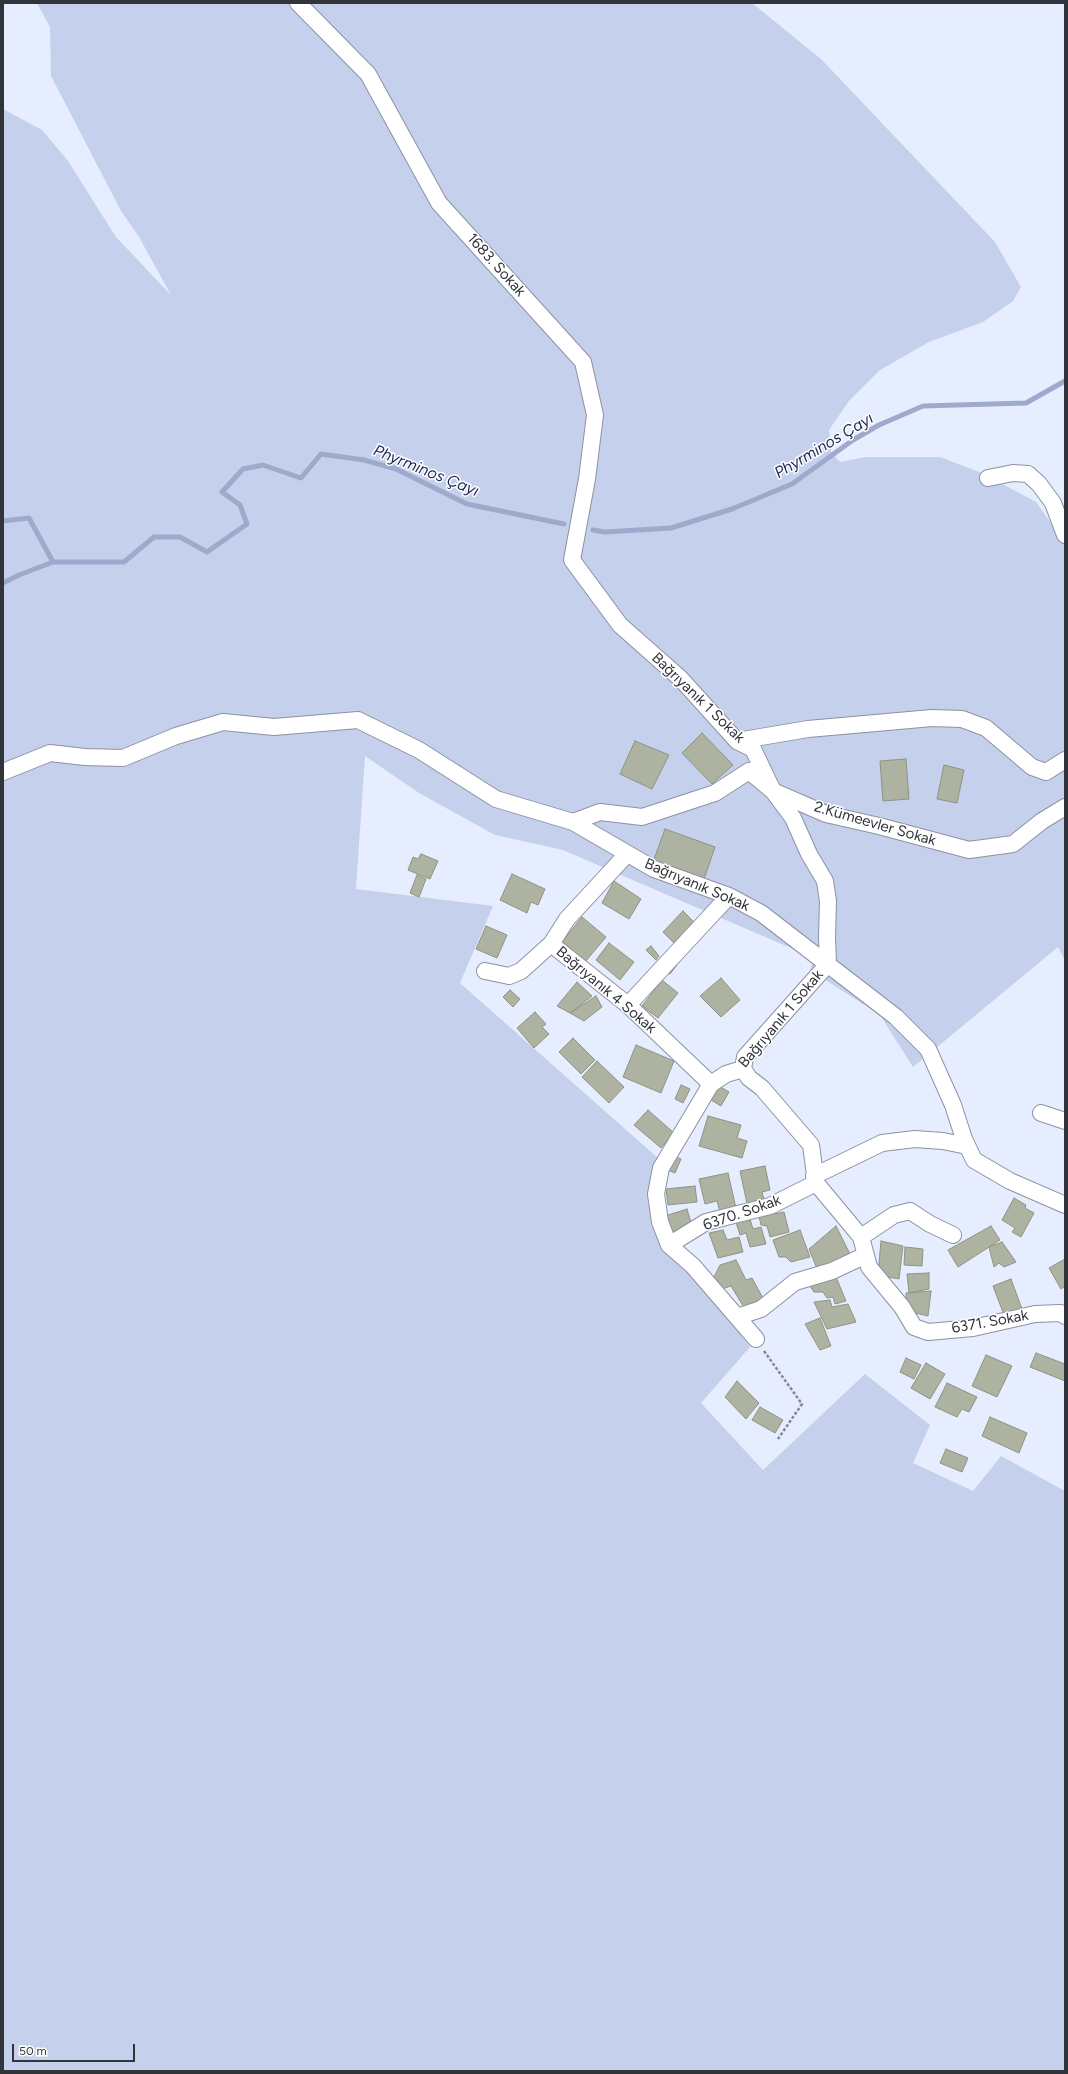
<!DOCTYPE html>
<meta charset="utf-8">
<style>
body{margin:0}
#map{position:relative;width:1068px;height:2074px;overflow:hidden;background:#e6edfe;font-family:Figtree,sans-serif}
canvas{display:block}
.frame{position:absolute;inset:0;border:4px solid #32343b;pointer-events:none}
.scale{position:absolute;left:12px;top:2044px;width:123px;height:18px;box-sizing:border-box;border:2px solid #32343b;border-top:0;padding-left:5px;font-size:12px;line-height:14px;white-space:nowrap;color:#32343b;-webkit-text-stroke:3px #fff;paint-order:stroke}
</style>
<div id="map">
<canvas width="1068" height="2074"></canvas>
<div class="frame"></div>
<div class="scale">50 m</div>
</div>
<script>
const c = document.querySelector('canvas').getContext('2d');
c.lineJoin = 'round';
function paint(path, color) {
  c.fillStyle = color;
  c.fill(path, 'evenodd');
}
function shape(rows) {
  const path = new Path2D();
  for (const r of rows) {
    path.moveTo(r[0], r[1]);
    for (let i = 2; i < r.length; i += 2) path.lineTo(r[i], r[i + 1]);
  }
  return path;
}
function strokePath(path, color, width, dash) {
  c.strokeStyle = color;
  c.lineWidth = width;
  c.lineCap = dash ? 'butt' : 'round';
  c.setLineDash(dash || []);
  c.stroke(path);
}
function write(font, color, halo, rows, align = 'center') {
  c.font = font + ' Figtree,sans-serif';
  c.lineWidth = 3;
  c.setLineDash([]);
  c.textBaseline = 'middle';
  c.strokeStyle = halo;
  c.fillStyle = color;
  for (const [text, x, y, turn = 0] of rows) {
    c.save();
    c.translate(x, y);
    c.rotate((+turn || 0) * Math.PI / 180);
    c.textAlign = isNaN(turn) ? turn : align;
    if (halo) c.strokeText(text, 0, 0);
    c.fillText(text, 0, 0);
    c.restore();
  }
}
paint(shape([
 [37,3,752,3,821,59,995,242,1021,287,1013,301,983,322,929,342,880,370,849,401,829,430,831,452,840,462,865,457,940,457,982,473,1036,502,1065,543,1065,961,1058,947,913,1067,880,1015,810,970,814,958,563,850,495,835,419,793,365,756,356,889,493,906,460,983,659,1159,653,1209,675,1251,750,1347,701,1403,763,1470,865,1374,930,1425,913,1463,973,1491,1001,1456,1065,1491,1065,2071,3,2071,3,109,42,130,68,161,116,237,171,295,139,237,121,211,51,76,50,27]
]), '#c5d0ec');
strokePath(shape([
 [3,521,29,518,53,562,124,562,154,537,180,537,207,552,247,524,240,505,222,492,243,469,263,465,301,478,321,454,364,460,396,469,467,504,564,524],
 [593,530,605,532,671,528,732,509,792,484,853,440,879,425,923,406,1026,403,1065,381],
 [3,583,19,575,53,562]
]), '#9eaacb', 5);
const building = shape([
 [702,733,733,765,712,784,682,753,702,733],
 [635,741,669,755,652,789,620,774,635,741],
 [906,759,909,799,883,801,880,761,906,759],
 [944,765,964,770,957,803,937,799,944,765],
 [665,829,715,847,703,882,652,865,665,829],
 [421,854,438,861,430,879,408,870,413,857,418,859,421,854],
 [512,874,545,889,538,905,531,902,527,913,500,900,512,874],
 [417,875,426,879,419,897,410,893,417,875],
 [614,881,641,899,629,919,602,903,614,881],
 [683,911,698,926,678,947,663,932,683,911],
 [582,917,606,937,585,962,561,943,582,917],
 [486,926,507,935,497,958,476,949,486,926],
 [609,943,634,962,620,980,596,960,609,943],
 [651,946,659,956,656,960,646,950,651,946],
 [671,960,677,965,670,974,663,969,671,960],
 [721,978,740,1000,721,1017,700,996,721,978],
 [662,980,678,993,658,1018,642,1006,662,980],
 [577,982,592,996,570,1013,557,1006,577,982],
 [510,990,520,999,513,1007,503,997,510,990],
 [596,996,602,1007,584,1021,570,1013,596,996],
 [535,1012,546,1024,542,1027,549,1034,534,1048,517,1028,535,1012],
 [573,1038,595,1060,581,1074,559,1052,573,1038],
 [636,1045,674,1061,661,1093,623,1077,636,1045],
 [597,1061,624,1087,609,1103,582,1077,597,1061],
 [681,1085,690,1089,683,1103,675,1099,681,1085],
 [719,1086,729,1092,721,1106,711,1100,719,1086],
 [648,1110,674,1133,661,1148,634,1125,648,1110],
 [708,1116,741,1125,737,1138,747,1141,742,1158,699,1146,708,1116],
 [672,1155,681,1159,675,1173,665,1169,672,1155],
 [765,1166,770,1190,762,1192,765,1204,748,1208,740,1171,765,1166],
 [728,1173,736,1208,720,1212,717,1201,705,1204,699,1179,728,1173],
 [695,1186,697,1202,668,1205,666,1189,695,1186],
 [1014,1198,1026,1205,1025,1208,1034,1213,1021,1237,1012,1232,1015,1228,1002,1220,1014,1198],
 [773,1208,774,1214,784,1212,789,1232,770,1237,767,1226,761,1225,758,1212,773,1208],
 [687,1209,693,1230,671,1236,665,1216,687,1209],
 [749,1216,753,1229,761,1227,766,1244,750,1247,746,1233,740,1235,735,1219,749,1216],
 [836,1226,852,1258,818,1271,809,1249,836,1226],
 [991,1226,1000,1240,958,1267,948,1250,991,1226],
 [723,1230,727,1240,739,1237,743,1252,718,1258,709,1233,723,1230],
 [800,1230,810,1257,791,1262,786,1257,779,1257,773,1240,800,1230],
 [881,1241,903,1246,899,1279,878,1275,881,1241],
 [1002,1242,1016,1262,1004,1267,999,1263,994,1267,989,1247,1002,1242],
 [905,1247,923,1249,922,1266,904,1265,905,1247],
 [1065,1259,1065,1286,1061,1289,1049,1268,1065,1259],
 [736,1260,746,1280,752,1278,764,1300,745,1309,731,1286,722,1289,714,1277,720,1265,736,1260],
 [929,1273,929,1289,909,1293,907,1274,929,1273],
 [836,1277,846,1301,835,1304,833,1297,827,1298,823,1292,814,1292,810,1286,836,1277],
 [1011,1279,1022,1309,1004,1315,993,1286,1011,1279],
 [931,1291,928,1316,907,1311,906,1293,931,1291],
 [830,1300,832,1307,848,1304,856,1322,827,1329,814,1302,830,1300],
 [820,1318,831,1346,820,1350,805,1324,820,1318],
 [1036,1353,1065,1364,1065,1381,1030,1367,1036,1353],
 [986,1355,1012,1366,997,1397,972,1386,986,1355],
 [906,1358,921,1365,914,1379,900,1372,906,1358],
 [926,1363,945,1374,930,1399,911,1388,926,1363],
 [737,1381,759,1403,746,1419,725,1397,737,1381],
 [947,1383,977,1397,969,1412,962,1409,957,1417,935,1407,947,1383],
 [760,1407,783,1420,775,1433,752,1420,760,1407],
 [990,1417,1027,1433,1019,1453,982,1436,990,1417],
 [946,1449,968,1458,962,1472,940,1463,946,1449]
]);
paint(building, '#aeb3a1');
strokePath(building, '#8e9382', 1);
const minor = shape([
 [298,3,368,74,439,203,583,362,595,415,587,479,572,560,620,625,681,679,737,741,753,749,773,791,793,818,809,854,825,881,828,901,827,937,828,964,745,1057,743,1069],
 [988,478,1013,473,1028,474,1039,484,1053,503,1065,535],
 [737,741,808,729,932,718,962,719,986,728,1032,767,1046,772,1065,760],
 [3,772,50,753,85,757,123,758,176,736,223,722,274,727,358,720,419,750,496,799,573,822,654,869,729,896,761,913,896,1017,928,1049,953,1105,964,1139,974,1160,1010,1181,1065,1205],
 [573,822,600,812,642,817,715,793,749,771,773,791,826,814,879,826,969,850,1013,844,1042,821,1065,807],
 [627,854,567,919,551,944,628,1005,711,1084],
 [485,971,509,976,521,971,551,944],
 [628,1005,729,896],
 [743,1069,749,1078,762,1088,811,1145,816,1183,861,1237,869,1267,902,1307,914,1327,928,1332,973,1328,1035,1314,1061,1313,1065,1316],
 [743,1069,726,1074,711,1084,661,1168,656,1194,660,1222,669,1245,693,1266,756,1339],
 [1041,1113,1065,1121],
 [814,1176,882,1143,915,1139,943,1141,967,1146],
 [861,1237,894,1215,910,1211,930,1224,953,1235],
 [669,1245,706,1222,770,1206,816,1183],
 [737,1317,761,1309,795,1282,832,1271,866,1255]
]);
strokePath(minor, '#8c92a2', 18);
strokePath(shape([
 [764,1351,802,1404,778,1439]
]), '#848894', 2.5, [3, 2]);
strokePath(minor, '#fff', 16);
write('15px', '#32343b', '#fff', [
 ["1683. Sokak",496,265,48],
 ["Bağrıyanık 1 Sokak",698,698,44],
 ["2.Kümeevler Sokak",875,824,16],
 ["Bağrıyanık Sokak",697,885,23],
 ["Bağrıyanık 4 Sokak",606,990,40],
 ["Bağrıyanık 1 Sokak",781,1019,-50],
 ["6370. Sokak",742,1213,-19],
 ["6371. Sokak",990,1322,-10]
]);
write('italic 16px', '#202c57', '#fff', [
 ["Phyrminos Çayı",824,446,-31],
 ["Phyrminos Çayı",426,471,22]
]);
</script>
